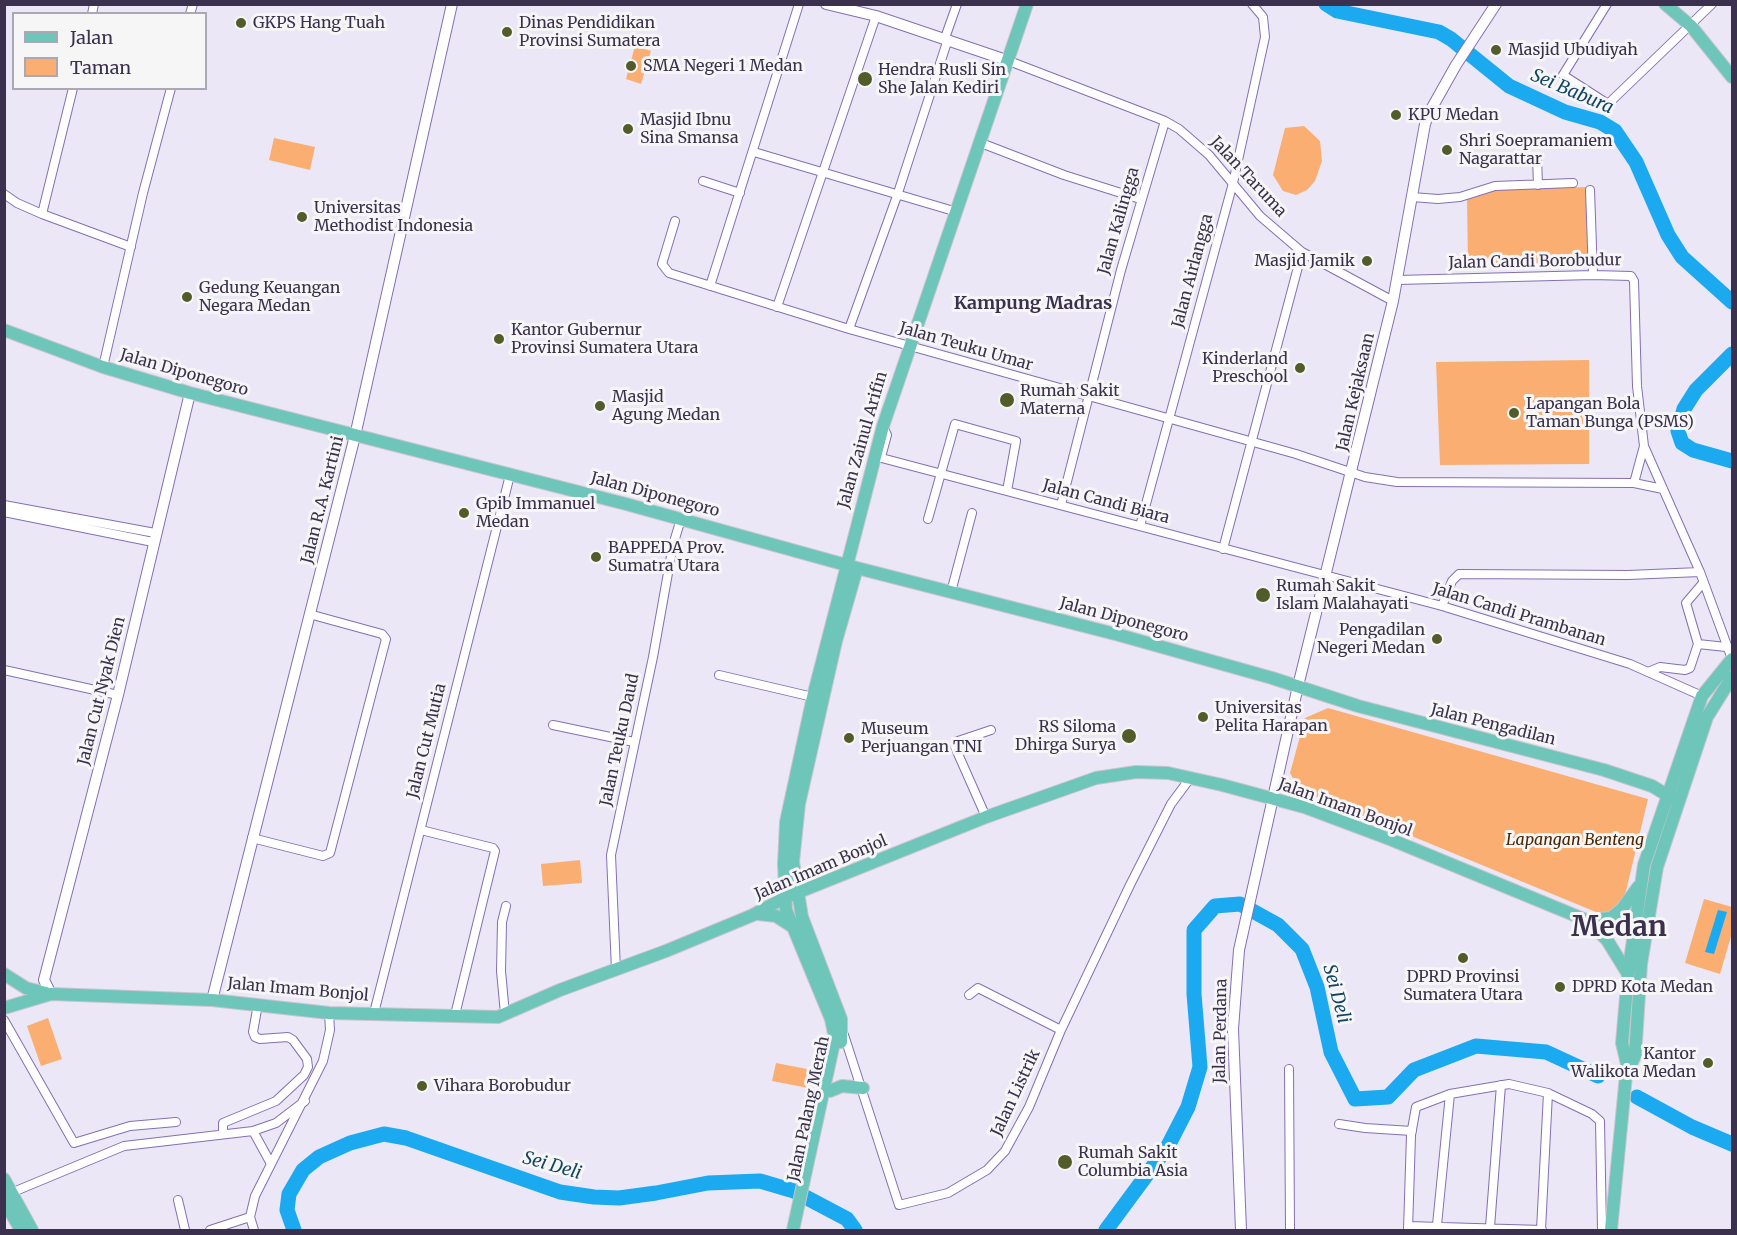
<!DOCTYPE html>
<style>
body{margin:0}
#map{position:relative;width:1737px;height:1235px;overflow:hidden;background:#ebe7f6;font-family:Merriweather,serif}
canvas{display:block}
.frame{position:absolute;inset:0;border:6px solid #3b314e;pointer-events:none}
.legend{position:absolute;left:12px;top:12px;width:195px;height:78px;box-sizing:border-box;background:#f6f6f6;border:2px solid #aba7b3;margin:0;padding:8px 10px;list-style:none;font-size:18px;color:#3b314e}
.legend li{display:flex;align-items:center;gap:12px;height:30px}
.legend b{width:30px;border:2px solid #aba7b3}
</style>
<div id="map">
<canvas width="1737" height="1235"></canvas>
<div class="frame"></div>
<ul class="legend">
<li><b style="height:8px;background:#6ec5b9"></b>Jalan</li>
<li><b style="height:16px;background:#faae72"></b>Taman</li>
</ul>
</div>
<script>
const c = document.querySelector('canvas').getContext('2d');
c.lineJoin = 'round';
function paint(path, color) {
  c.fillStyle = color;
  c.fill(path, 'evenodd');
}
function shape(rows) {
  const path = new Path2D();
  for (const r of rows) {
    path.moveTo(r[0], r[1]);
    for (let i = 2; i < r.length; i += 2) path.lineTo(r[i], r[i + 1]);
  }
  return path;
}
function strokePath(path, color, width, dash) {
  c.strokeStyle = color;
  c.lineWidth = width;
  c.lineCap = dash ? 'butt' : 'round';
  c.setLineDash(dash || []);
  c.stroke(path);
}
function write(font, color, halo, rows, align = 'center') {
  c.font = font + ' Merriweather,serif';
  c.lineWidth = 6;
  c.setLineDash([]);
  c.textBaseline = 'middle';
  c.strokeStyle = halo;
  c.fillStyle = color;
  for (const [text, x, y, turn = 0] of rows) {
    c.save();
    c.translate(x, y);
    c.rotate((+turn || 0) * Math.PI / 180);
    c.textAlign = isNaN(turn) ? turn : align;
    if (halo) c.strokeText(text, 0, 0);
    c.fillText(text, 0, 0);
    c.restore();
  }
}
paint(shape([
 [635,46,651,51,641,84,626,79],
 [1304,126,1320,141,1322,161,1315,181,1307,190,1296,195,1283,191,1273,175,1285,128],
 [274,138,315,147,310,170,269,160],
 [1588,187,1590,262,1468,266,1467,197,1482,190],
 [1589,360,1589,464,1440,465,1436,362],
 [1328,708,1648,799,1625,895,1608,917,1300,790,1290,773,1305,718],
 [580,860,582,883,543,886,541,864],
 [1704,899,1732,907,1732,933,1720,974,1685,963],
 [48,1018,62,1059,41,1066,27,1026],
 [776,1063,812,1070,808,1088,772,1081]
]), '#faae72');
paint(shape([
 [1718,910,1727,912,1714,954,1705,952]
]), '#1ba9f0');
strokePath(shape([
 [1326,4,1337,11,1439,32,1451,39,1509,86,1565,112,1600,122,1615,131,1636,162,1668,235,1682,257,1732,302],
 [1732,354,1696,390,1684,409,1678,431,1682,443,1693,450,1732,461],
 [1637,1097,1692,1127,1732,1144],
 [294,1230,287,1210,289,1194,303,1170,319,1157,350,1143,384,1134,406,1138,560,1192,594,1197,619,1198,656,1193,708,1183,760,1181,794,1191,847,1219,855,1230],
 [1106,1230,1168,1146,1188,1107,1200,1067,1194,994,1194,930,1215,906,1240,904,1278,925,1302,949,1317,987,1331,1052,1355,1099,1388,1097,1414,1070,1476,1046,1546,1052,1598,1076]
]), '#1ba9f0', 15);
const street = shape([
 [1607,4,1563,75,1608,104,1712,4],
 [92,14,94,4],
 [190,14,193,4],
 [945,38,957,4],
 [1009,61,1165,121,1179,129,1209,155,1260,216,1302,252,1393,301],
 [981,143,1064,175,1140,199],
 [754,152,957,212],
 [1537,158,1538,185],
 [703,181,740,193],
 [1590,190,1593,275],
 [4,194,17,203,42,214,131,247],
 [1412,197,1438,199,1460,197,1495,186,1573,183],
 [42,214,73,88],
 [675,221,662,264,669,273,849,329,1296,454,1365,477,1397,482,1634,483,1663,489],
 [1397,280,1593,275,1631,276,1634,281,1637,386,1644,446,1700,572,1732,659],
 [710,286,799,4],
 [777,307,876,16],
 [849,329,897,196,948,39],
 [103,367,143,193,171,88],
 [874,456,1442,606,1630,664,1702,696],
 [881,457,887,435,883,426],
 [1634,483,1644,446],
 [4,505,155,533],
 [1061,505,1121,270,1165,121],
 [4,512,153,542],
 [928,519,955,424,1016,441,1007,491],
 [1140,526,1233,183,1265,37,1263,17,1252,4],
 [1223,549,1302,252],
 [1703,583,1686,603,1698,644,1726,647],
 [951,592,972,513],
 [1442,606,1452,581,1459,574,1628,575,1700,572],
 [4,670,118,695],
 [1648,672,1660,667,1685,670,1690,668,1698,644],
 [719,675,813,697],
 [553,725,634,742],
 [986,817,955,747,958,741,991,730],
 [421,830,493,848,495,851,455,1015],
 [252,838,323,856,330,853,386,639,382,634,309,614],
 [616,970,611,855,653,657,673,545,681,519],
 [969,995,978,988,1061,1030],
 [374,1013,510,475],
 [505,1014,501,971,502,922,506,906],
 [4,1020,74,1143,130,1126,176,1122],
 [844,1035,899,1205,948,1193,987,1170,1005,1151,1029,1107,1061,1030,1130,885,1171,804,1191,777],
 [1289,1069,1290,1230],
 [1339,1124,1365,1128,1412,1131],
 [253,1131,270,1162],
 [223,1134,223,1123,276,1101,304,1075,308,1067,307,1059,293,1040,288,1037,260,1039,255,1037,253,1032,258,1004],
 [6,1195,124,1146,253,1131,276,1123,305,1101],
 [178,1200,185,1230],
 [1437,1225,1450,1094],
 [1408,1226,1542,1230],
 [1490,1227,1501,1085],
 [210,1230,250,1217],
 [254,1230,250,1217,255,1196,323,1061,330,1030,329,1013],
 [1408,1230,1411,1135,1416,1107,1450,1094,1509,1084,1548,1093,1592,1114,1600,1121,1602,1230],
 [1541,1230,1548,1093]
]);
const secondary = shape([
 [826,4,876,16,1009,61],
 [51,994,44,980,118,695,190,393],
 [212,1000,355,436,452,4],
 [1241,1230,1233,1029,1239,950,1298,686,1393,301,1425,124,1429,113,1456,65,1496,4]
]);
const primary = shape([
 [1665,4,1691,26,1732,77],
 [4,330,103,367,190,393,626,504,857,568,1119,635,1272,678,1358,706,1604,770,1652,786,1677,801],
 [758,914,776,916,793,927],
 [1586,920,1611,918,1622,909,1638,887],
 [4,974,26,988,46,993],
 [4,1008,51,994,212,1000,329,1013,498,1017,560,990,666,951,753,915,784,898,986,817,1096,778,1136,772,1168,773,1222,785,1304,807,1392,840,1586,920,1607,940,1628,974],
 [841,1042,841,1019,802,917,793,862,799,804,836,641,857,568],
 [1628,1068,1622,1043,1628,974,1644,865,1702,696,1732,659],
 [830,1091,842,1086,863,1088],
 [4,1179,32,1230],
 [4,1201,21,1230],
 [793,1230,835,1038,831,1019,786,910,784,864,786,822,813,697,883,426,1027,4],
 [1611,1230,1626,1075,1635,1056,1641,964,1657,867,1707,717,1732,677]
]);
strokePath(street, '#856fb2', 10);
strokePath(secondary, '#856fb2', 12);
strokePath(primary, '#c8c5cd', 14);
strokePath(street, '#fff', 8);
strokePath(secondary, '#fff', 10);
strokePath(primary, '#6ec5b9', 12);
for (const [x, y, r, color] of [
 [241,23,6,"#525c2b"],
 [507,32,6,"#525c2b"],
 [1496,50,6,"#525c2b"],
 [631,66,6,"#525c2b"],
 [865,79,8,"#525c2b"],
 [1396,115,6,"#525c2b"],
 [628,129,6,"#525c2b"],
 [1447,150,6,"#525c2b"],
 [302,217,6,"#525c2b"],
 [1367,261,6,"#525c2b"],
 [187,297,6,"#525c2b"],
 [499,339,6,"#525c2b"],
 [1300,368,6,"#525c2b"],
 [1007,400,8,"#525c2b"],
 [600,406,6,"#525c2b"],
 [1514,413,6,"#525c2b"],
 [464,513,6,"#525c2b"],
 [596,557,6,"#525c2b"],
 [1263,595,8,"#525c2b"],
 [1437,639,6,"#525c2b"],
 [1203,717,6,"#525c2b"],
 [1129,736,8,"#525c2b"],
 [849,738,6,"#525c2b"],
 [1463,958,6,"#525c2b"],
 [1560,987,6,"#525c2b"],
 [1708,1063,6,"#525c2b"],
 [422,1086,6,"#525c2b"],
 [1065,1162,8,"#525c2b"]
]) {
  const dot = new Path2D();
  dot.arc(x, y, r, 0, 2 * Math.PI);
  c.fillStyle = color;
  c.fill(dot);
  strokePath(dot, '#f6f6f6', 2);
}
write('16px', '#3b314e', '#f6f6f6', [
 ["GKPS Hang Tuah",253,23],
 ["Dinas Pendidikan",519,23],
 ["Provinsi Sumatera",519,41],
 ["Masjid Ubudiyah",1508,50],
 ["SMA Negeri 1 Medan",643,66],
 ["Hendra Rusli Sin",878,70],
 ["She Jalan Kediri",878,88],
 ["KPU Medan",1408,115],
 ["Masjid Ibnu",640,120],
 ["Sina Smansa",640,138],
 ["Shri Soepramaniem",1459,141],
 ["Nagarattar",1459,159],
 ["Universitas",314,208],
 ["Methodist Indonesia",314,226],
 ["Masjid Jamik",1355,261,"right"],
 ["Gedung Keuangan",199,288],
 ["Negara Medan",199,306],
 ["Kantor Gubernur",511,330],
 ["Provinsi Sumatera Utara",511,348],
 ["Kinderland",1288,359,"right"],
 ["Preschool",1288,377,"right"],
 ["Rumah Sakit",1020,391],
 ["Materna",1020,409],
 ["Masjid",612,397],
 ["Agung Medan",612,415],
 ["Lapangan Bola",1526,404],
 ["Taman Bunga (PSMS)",1526,422],
 ["Gpib Immanuel",476,504],
 ["Medan",476,522],
 ["BAPPEDA Prov.",608,548],
 ["Sumatra Utara",608,566],
 ["Rumah Sakit",1276,586],
 ["Islam Malahayati",1276,604],
 ["Pengadilan",1425,630,"right"],
 ["Negeri Medan",1425,648,"right"],
 ["Universitas",1215,708],
 ["Pelita Harapan",1215,726],
 ["RS Siloma",1116,727,"right"],
 ["Dhirga Surya",1116,745,"right"],
 ["Museum",861,729],
 ["Perjuangan TNI",861,747],
 ["DPRD Provinsi",1463,977,"center"],
 ["Sumatera Utara",1463,995,"center"],
 ["DPRD Kota Medan",1572,987],
 ["Kantor",1696,1054,"right"],
 ["Walikota Medan",1696,1072,"right"],
 ["Vihara Borobudur",434,1086],
 ["Rumah Sakit",1078,1153],
 ["Columbia Asia",1078,1171]
], 'left');
write('16px', '#3b314e', '#f6f6f6', [
 ["Jalan Taruma",1248,177,47],
 ["Jalan Kalingga",1119,221,-74],
 ["Jalan Candi Borobudur",1535,262,-1],
 ["Jalan Airlangga",1193,271,-75],
 ["Jalan Teuku Umar",966,347,16],
 ["Jalan Diponegoro",184,373,16],
 ["Jalan Kejaksaan",1356,392,-77],
 ["Jalan Zainul Arifin",863,440,-74],
 ["Jalan Diponegoro",655,495,15],
 ["Jalan R.A. Kartini",323,500,-76],
 ["Jalan Candi Biara",1106,502,15],
 ["Jalan Candi Prambanan",1519,615,17],
 ["Jalan Diponegoro",1124,620,15],
 ["Jalan Cut Nyak Dien",102,691,-76],
 ["Jalan Pengadilan",1493,725,14],
 ["Jalan Teuku Daud",620,740,-78],
 ["Jalan Cut Mutia",427,741,-76],
 ["Jalan Imam Bonjol",1345,808,20],
 ["Jalan Imam Bonjol",821,868,-23],
 ["Jalan Imam Bonjol",298,990,5],
 ["Jalan Perdana",1221,1031,-89],
 ["Jalan Listrik",1016,1093,-65],
 ["Jalan Palang Merah",809,1109,-78]
]);
write('italic 16px', '#4b2602', '#f6f6f6', [
 ["Lapangan Benteng",1575,840]
]);
write('italic 18px', '#124562', '#f6f6f6', [
 ["Sei Babura",1572,92,23],
 ["Sei Deli",1336,994,75],
 ["Sei Deli",552,1166,16]
]);
write('bold 18px', '#3b314e', '#f6f6f6', [
 ["Kampung Madras",1033,304]
]);
write('bold 28px', '#3b314e', '#f6f6f6', [
 ["Medan",1619,928]
]);
</script>
